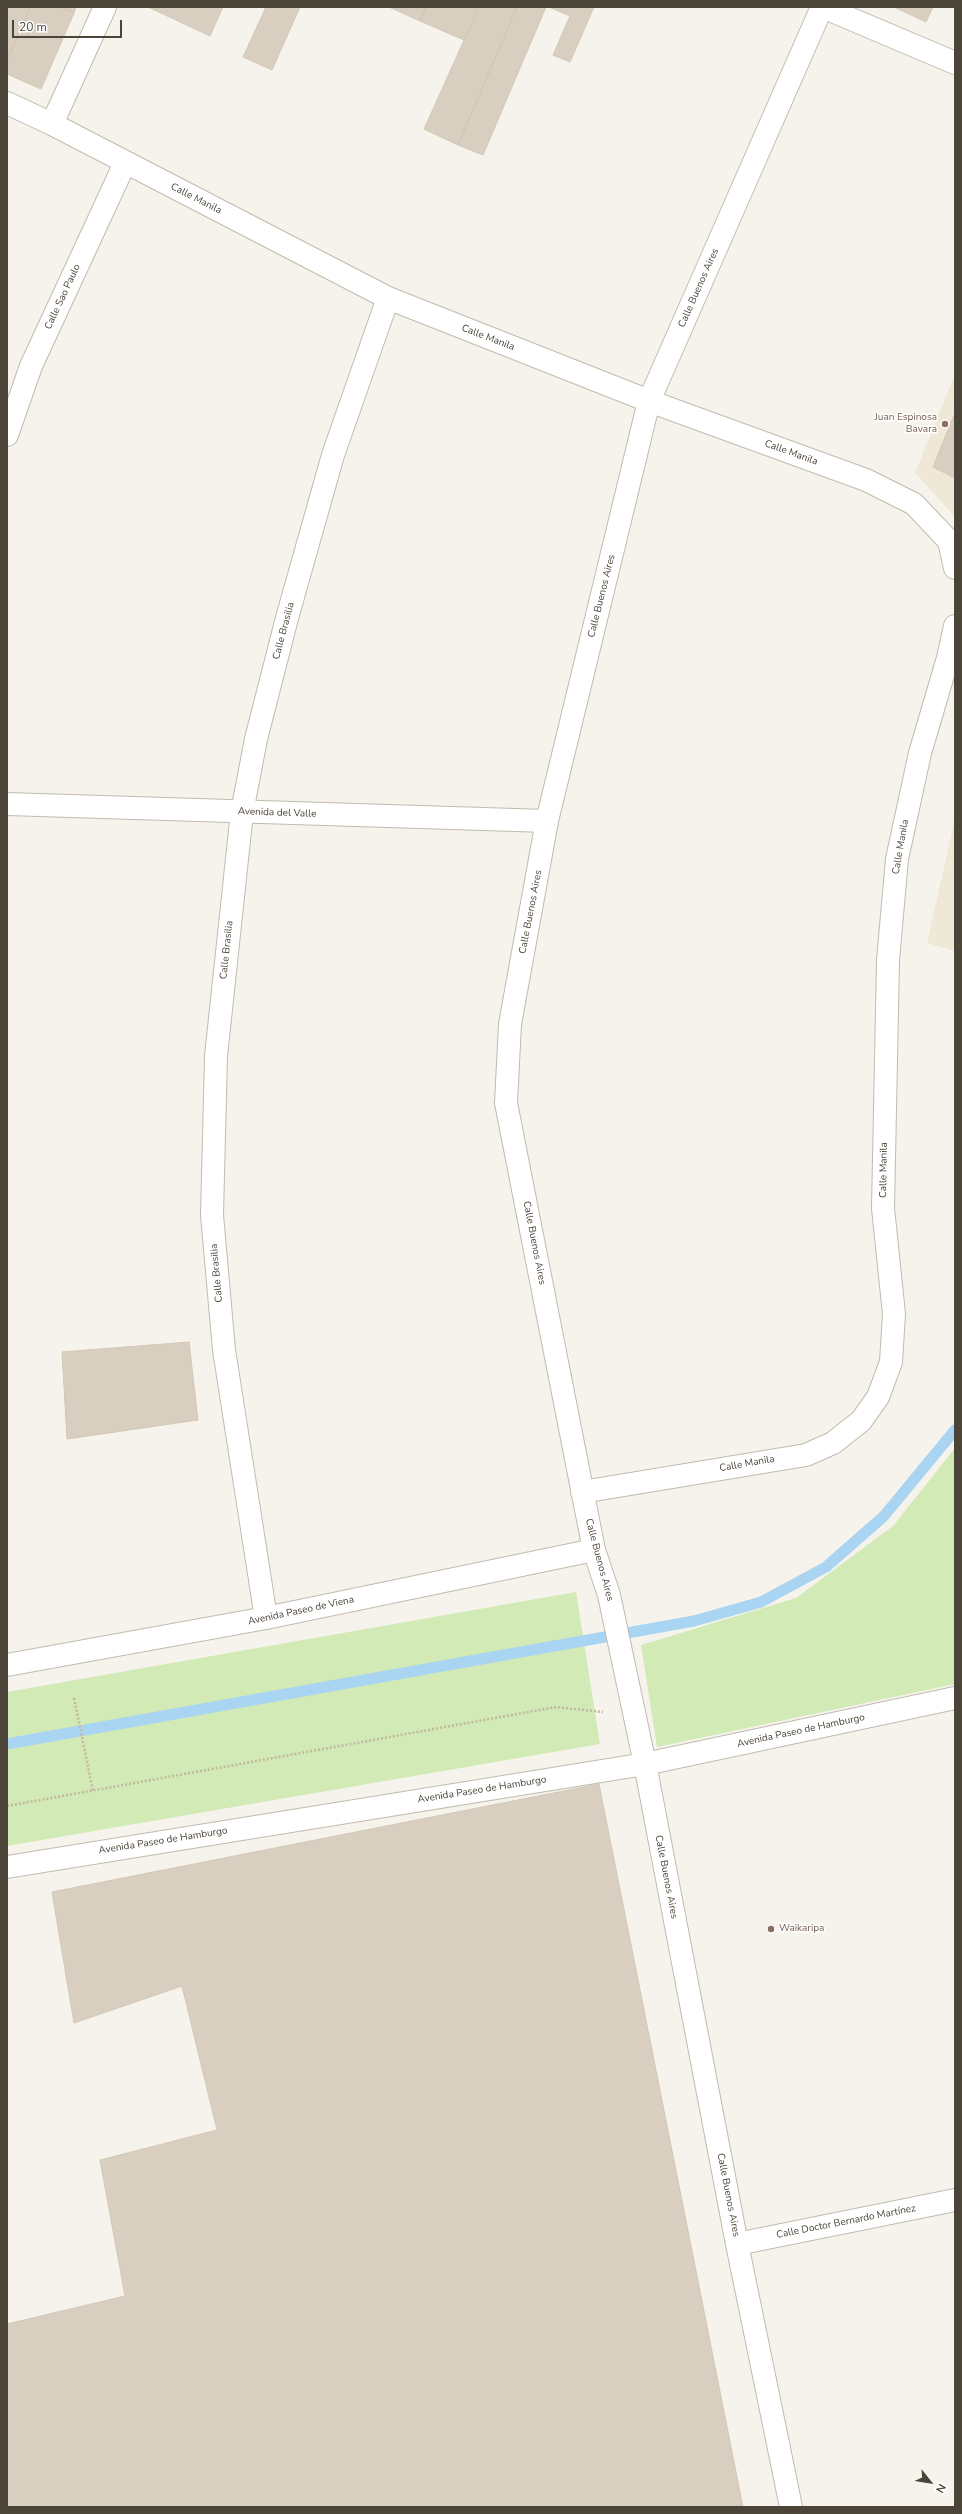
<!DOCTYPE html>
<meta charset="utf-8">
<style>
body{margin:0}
#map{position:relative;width:962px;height:2514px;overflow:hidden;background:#f6f3ec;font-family:"Nunito Sans",sans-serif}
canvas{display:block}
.frame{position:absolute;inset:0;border:8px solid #4b4439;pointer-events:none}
.north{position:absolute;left:910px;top:2462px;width:40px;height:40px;-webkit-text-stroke:3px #fff;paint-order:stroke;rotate:120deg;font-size:11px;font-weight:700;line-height:16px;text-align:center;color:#4b4439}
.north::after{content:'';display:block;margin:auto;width:14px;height:18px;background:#4b4439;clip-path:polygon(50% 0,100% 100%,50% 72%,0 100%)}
.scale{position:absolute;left:12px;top:20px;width:110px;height:18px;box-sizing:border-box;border:2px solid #4b4439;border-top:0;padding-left:5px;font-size:12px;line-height:14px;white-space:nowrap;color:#4b4439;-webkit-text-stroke:3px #fff;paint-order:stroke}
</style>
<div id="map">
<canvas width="962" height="2514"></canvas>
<div class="frame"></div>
<div class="north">N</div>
<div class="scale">20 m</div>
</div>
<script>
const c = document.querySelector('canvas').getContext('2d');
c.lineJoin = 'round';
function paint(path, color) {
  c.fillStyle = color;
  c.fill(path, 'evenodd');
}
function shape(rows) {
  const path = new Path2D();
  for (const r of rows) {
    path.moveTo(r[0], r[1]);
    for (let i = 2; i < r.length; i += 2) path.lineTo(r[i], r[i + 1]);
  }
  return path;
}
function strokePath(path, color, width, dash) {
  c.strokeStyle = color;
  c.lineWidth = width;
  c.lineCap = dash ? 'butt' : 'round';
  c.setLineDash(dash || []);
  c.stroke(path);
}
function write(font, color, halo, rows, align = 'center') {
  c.font = font + ' "Nunito Sans",sans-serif';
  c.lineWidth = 3;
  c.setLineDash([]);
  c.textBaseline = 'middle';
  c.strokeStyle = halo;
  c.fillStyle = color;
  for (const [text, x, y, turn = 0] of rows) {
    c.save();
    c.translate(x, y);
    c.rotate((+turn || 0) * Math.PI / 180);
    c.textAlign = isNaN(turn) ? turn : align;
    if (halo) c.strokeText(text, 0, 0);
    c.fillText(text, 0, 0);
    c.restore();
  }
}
paint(shape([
 [955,374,955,517,915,473],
 [955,818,955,951,927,943]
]), '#efe8d6');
paint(shape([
 [955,1448,955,1684,657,1747,641,1645,796,1598,893,1526],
 [576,1592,600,1744,7,1846,7,1692]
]), '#d2eab5');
strokePath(shape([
 [7,1744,694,1621,761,1602,826,1567,884,1516,955,1430]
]), '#a9d4f2', 11);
const building = shape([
 [7,7,30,7,7,61,7,7],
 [30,7,59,7,74,13,41,89,7,74,7,61,30,7],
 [59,7,76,7,74,13,59,7],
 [148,7,223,7,210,36,148,7],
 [266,7,300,7,272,70,243,57,266,7],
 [389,7,426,7,420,21,389,7],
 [426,7,479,7,464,40,420,21,426,7],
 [479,7,517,7,458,145,424,129,479,7],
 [517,7,546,7,483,155,458,145,517,7],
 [549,7,594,7,570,62,553,55,570,16,549,7],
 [894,7,933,7,926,22,894,7],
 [955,413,955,478,933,467,955,413],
 [189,1342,198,1420,67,1439,62,1352,189,1342],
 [599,1784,743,2507,7,2507,7,2324,125,2296,100,2160,217,2130,182,1986,74,2023,52,1892,599,1784]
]);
paint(building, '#d8cfc1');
strokePath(building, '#d3c7b4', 1);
const minor = shape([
 [823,7,955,63],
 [7,103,52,124,388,298,649,401,866,480,914,504,949,541,955,568],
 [52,124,105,7],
 [7,435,31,366,125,163],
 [582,1492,806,1455,833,1443,861,1421,878,1397,891,1362,894,1314,883,1208,888,960,897,859,920,753,948,658,955,626],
 [266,1618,224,1350,212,1215,216,1056,242,812,256,739,287,618,333,455,388,298],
 [737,2244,955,2200],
 [791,2507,737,2244,645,1764,609,1595,594,1550,506,1103,510,1024,547,821,649,401,822,7]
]);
const tertiary = shape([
 [7,804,547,821],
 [7,1665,266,1618,594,1550],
 [7,1867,645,1764,955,1698]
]);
strokePath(minor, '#c2bbae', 24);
strokePath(tertiary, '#c2bbae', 24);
strokePath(shape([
 [74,1698,93,1791],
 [7,1806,556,1707,603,1712]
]), '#c4b79f', 2.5, [2, 2]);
strokePath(minor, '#fff', 22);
strokePath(tertiary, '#fff', 22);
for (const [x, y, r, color] of [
 [945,424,4,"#8d6e63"],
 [771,1929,4,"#8d6e63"]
]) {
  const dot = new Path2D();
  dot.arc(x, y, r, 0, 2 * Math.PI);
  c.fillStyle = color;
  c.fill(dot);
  strokePath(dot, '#fff', 1.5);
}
write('10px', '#4b4439', '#fff', [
 ["Calle Manila",196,199,27],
 ["Calle Buenos Aires",699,288,-66],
 ["Calle Sao Paulo",63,297,-65],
 ["Calle Manila",488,338,21],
 ["Calle Manila",791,453,20],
 ["Calle Buenos Aires",602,596,-76],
 ["Calle Brasilia",284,631,-75],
 ["Avenida del Valle",277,813,2],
 ["Calle Manila",901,847,-80],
 ["Calle Buenos Aires",531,912,-79],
 ["Calle Brasilia",227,950,-84],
 ["Calle Manila",884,1170,-89],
 ["Calle Buenos Aires",534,1243,79],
 ["Calle Brasilia",217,1273,-95],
 ["Calle Manila",747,1464,-10],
 ["Calle Buenos Aires",599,1560,75],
 ["Avenida Paseo de Viena",301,1611,-12],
 ["Avenida Paseo de Hamburgo",801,1731,-12],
 ["Avenida Paseo de Hamburgo",482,1790,-9],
 ["Avenida Paseo de Hamburgo",163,1841,-9],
 ["Calle Buenos Aires",666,1877,79],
 ["Calle Buenos Aires",728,2195,79],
 ["Calle Doctor Bernardo Martínez",846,2222,-11]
]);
write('10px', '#785e54', '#fff', [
 ["Juan Espinosa",937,418],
 ["Bavara",937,430],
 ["Waikaripa",779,1929,"left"]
], 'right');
</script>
